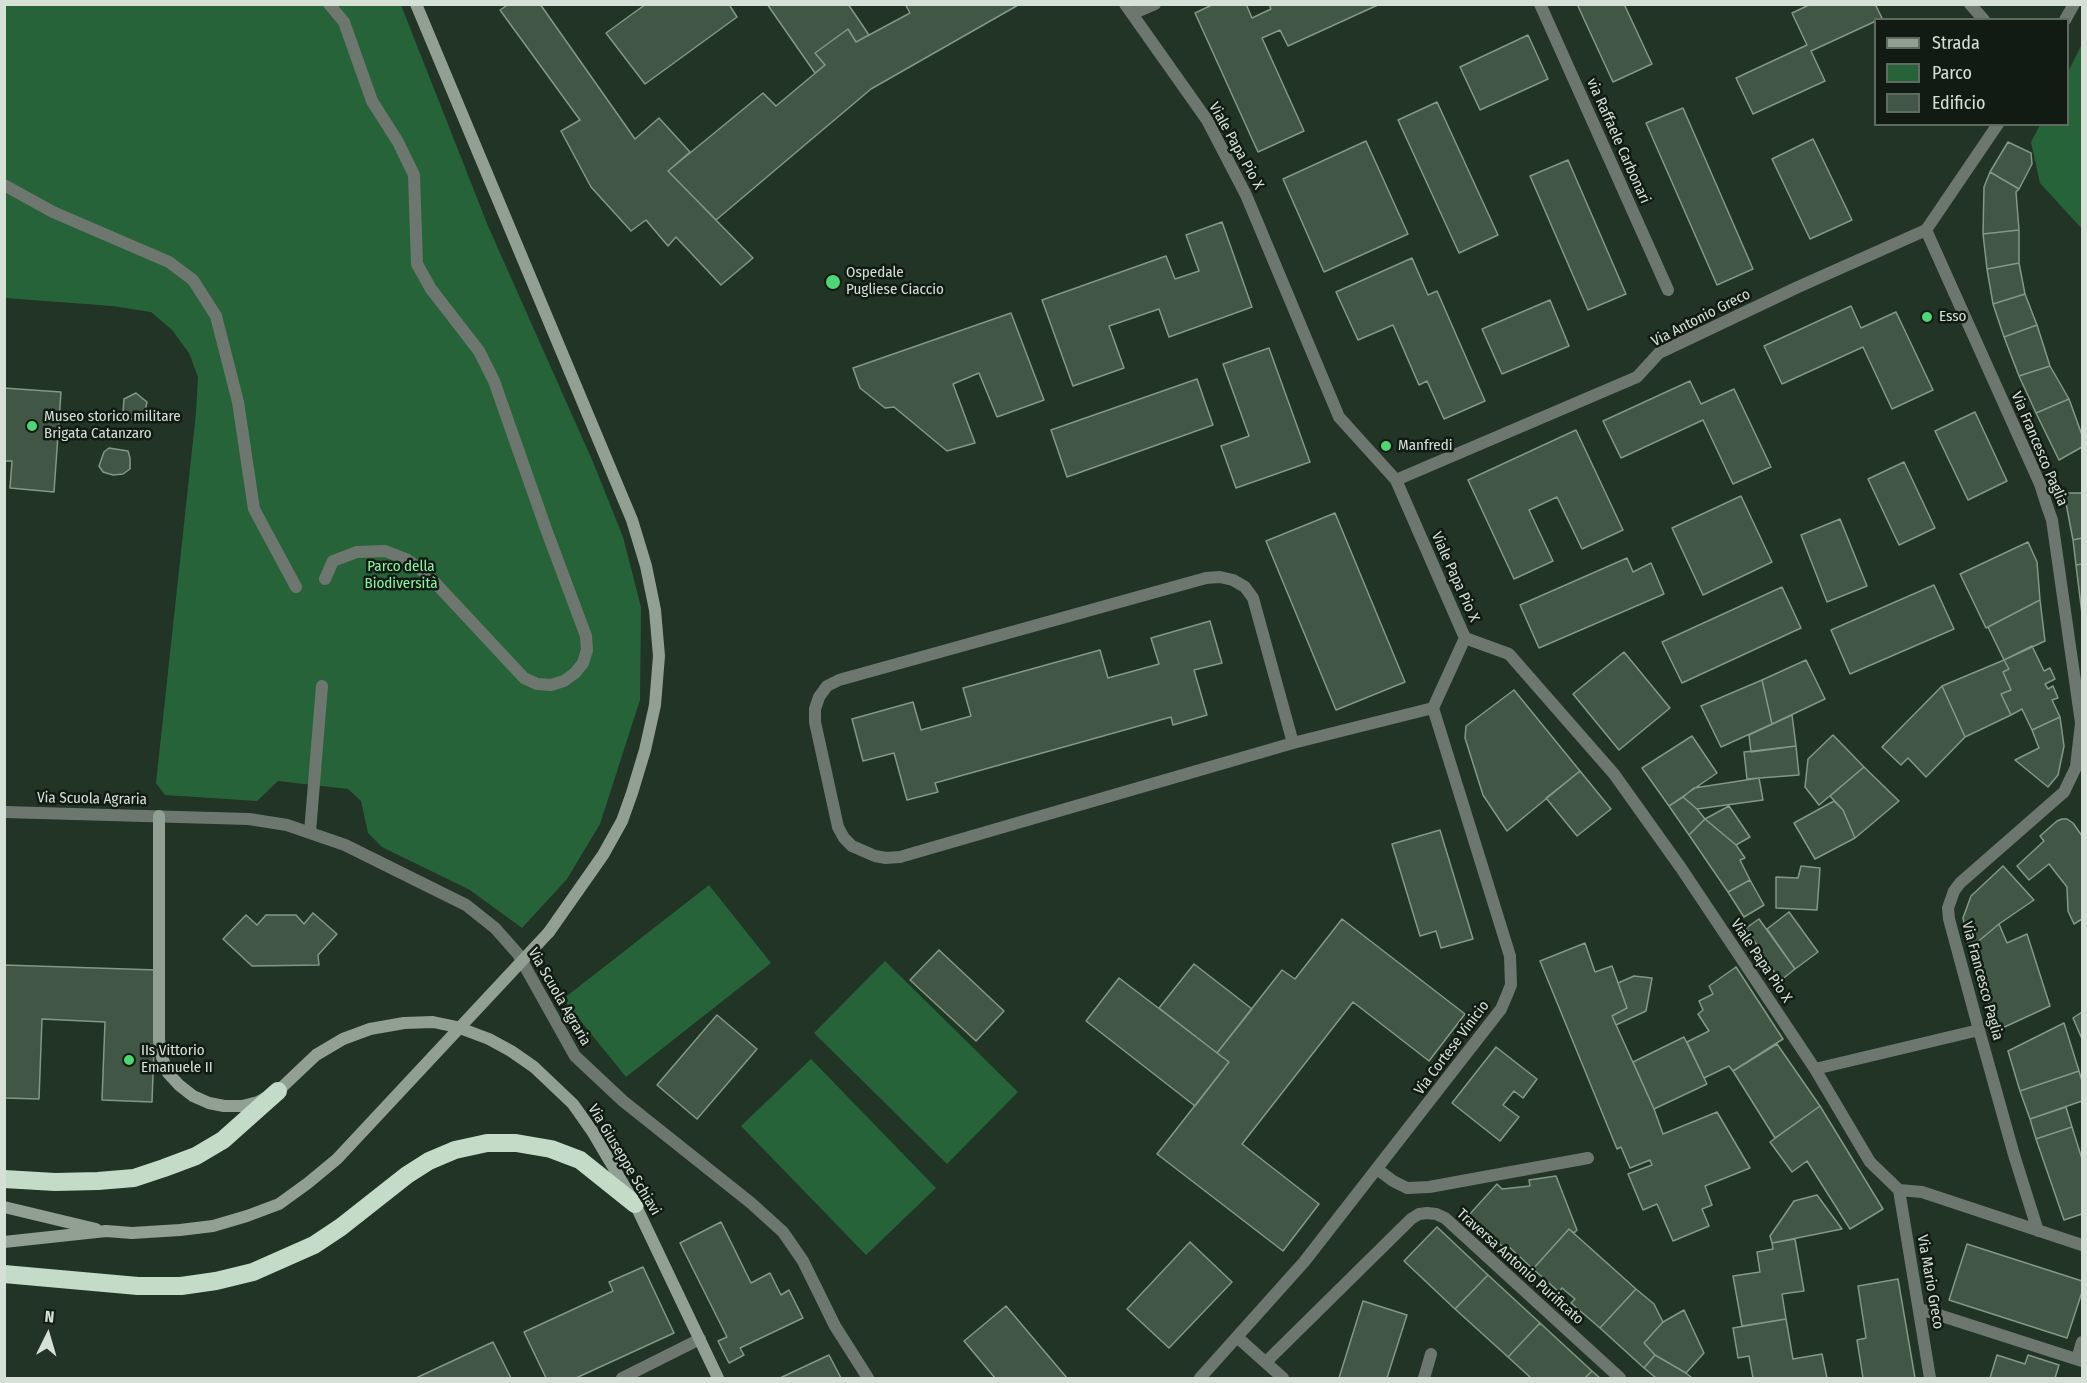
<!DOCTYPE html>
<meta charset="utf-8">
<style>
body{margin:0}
#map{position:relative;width:2087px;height:1383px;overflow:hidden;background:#213425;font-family:"Fira Sans Condensed",sans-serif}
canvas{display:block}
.frame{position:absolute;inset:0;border:6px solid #d5e1d7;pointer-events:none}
.legend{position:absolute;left:1874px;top:18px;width:195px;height:108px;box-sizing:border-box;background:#111a13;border:2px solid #5f6a61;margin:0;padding:8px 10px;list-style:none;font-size:18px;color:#d5e1d7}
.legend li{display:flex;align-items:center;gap:12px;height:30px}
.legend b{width:30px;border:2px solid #5f6a61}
.north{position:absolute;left:18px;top:1305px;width:60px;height:60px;-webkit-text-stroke:4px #111a13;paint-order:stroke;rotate:5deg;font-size:16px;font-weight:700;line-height:24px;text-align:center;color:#d5e1d7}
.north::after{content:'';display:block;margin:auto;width:21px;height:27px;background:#d5e1d7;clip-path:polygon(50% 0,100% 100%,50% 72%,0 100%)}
</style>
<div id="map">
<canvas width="2087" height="1383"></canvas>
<div class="frame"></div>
<ul class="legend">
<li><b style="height:8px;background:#91a093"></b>Strada</li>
<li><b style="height:16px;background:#276338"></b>Parco</li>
<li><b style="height:16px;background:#415645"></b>Edificio</li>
</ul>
<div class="north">N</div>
</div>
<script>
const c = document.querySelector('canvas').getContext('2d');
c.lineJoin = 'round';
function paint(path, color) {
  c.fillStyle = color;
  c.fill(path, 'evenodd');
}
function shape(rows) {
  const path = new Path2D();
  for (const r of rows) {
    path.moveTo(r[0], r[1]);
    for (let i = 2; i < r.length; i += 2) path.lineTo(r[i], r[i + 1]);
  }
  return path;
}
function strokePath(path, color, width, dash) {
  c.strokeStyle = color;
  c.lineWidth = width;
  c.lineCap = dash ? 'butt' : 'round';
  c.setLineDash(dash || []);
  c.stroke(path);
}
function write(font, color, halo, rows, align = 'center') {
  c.font = font + ' "Fira Sans Condensed",sans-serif';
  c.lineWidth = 5;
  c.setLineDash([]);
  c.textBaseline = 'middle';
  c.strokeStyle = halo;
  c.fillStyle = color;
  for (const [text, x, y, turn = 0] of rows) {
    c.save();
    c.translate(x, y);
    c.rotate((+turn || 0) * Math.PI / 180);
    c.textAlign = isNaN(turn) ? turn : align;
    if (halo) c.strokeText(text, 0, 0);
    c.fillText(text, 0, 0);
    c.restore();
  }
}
paint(shape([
 [4,5,401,5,488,226,593,462,623,537,641,607,640,700,600,824,567,879,522,928,470,890,382,847,368,833,361,801,348,789,278,781,257,801,165,795,156,783,196,413,198,377,189,353,172,330,151,312,112,306,5,298],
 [2082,44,2082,229,2040,183,2031,142,2040,125,2068,124,2068,72],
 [709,885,771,963,626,1077,563,999],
 [885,961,1018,1092,947,1164,814,1033],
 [811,1059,936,1188,866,1255,741,1126]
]), '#276338');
const building = shape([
 [509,4,540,4,635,139,659,118,690,152,668,171,753,258,721,285,676,237,668,246,646,220,631,231,591,187,561,131,580,120,500,10,509,4],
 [646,4,732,4,730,6,737,17,645,84,606,33,646,4],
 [767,4,848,4,869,35,856,42,848,29,815,53,825,65,815,73,767,4],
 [905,4,1020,4,871,89,716,220,668,171,763,93,776,106,825,65,815,53,848,29,856,42,910,13,905,4],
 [1214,4,1246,4,1252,18,1271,9,1269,4,1380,4,1288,46,1280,30,1262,38,1304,131,1258,152,1195,13,1214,4],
 [1577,4,1624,4,1652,64,1613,82,1577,4],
 [1811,4,1875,4,1882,18,1876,20,1876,21,1811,51,1825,81,1753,114,1736,78,1807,45,1792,13,1811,4],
 [1528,35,1548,79,1480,110,1460,67,1528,35],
 [1437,102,1498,235,1459,253,1398,120,1437,102],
 [1683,108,1753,269,1717,285,1646,123,1683,108],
 [1813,139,1852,220,1810,239,1772,159,1813,139],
 [1366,141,1408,234,1324,272,1283,179,1366,141],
 [2008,142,2031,153,2032,164,2019,189,1990,172,2008,142],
 [1568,160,1626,294,1588,310,1530,176,1568,160],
 [1990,172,2019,189,2016,192,2019,230,1983,234,1984,187,1990,172],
 [1222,222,1252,307,1169,337,1159,309,1109,326,1124,368,1073,386,1042,300,1166,256,1175,279,1199,271,1186,235,1222,222],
 [2019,230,2019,263,1987,269,1983,234,2019,230],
 [1412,258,1428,295,1437,291,1485,401,1444,419,1427,381,1419,385,1393,325,1358,340,1336,292,1412,258],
 [2019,263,2025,294,1993,304,1987,269,2019,263],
 [2025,294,2037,325,2004,337,1993,304,2025,294],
 [1550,300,1569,346,1502,374,1482,329,1550,300],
 [1851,306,1861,328,1896,312,1933,390,1892,409,1863,347,1782,384,1764,346,1851,306],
 [1011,313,1044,400,997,417,979,373,953,384,975,443,947,451,894,407,885,408,860,388,853,368,1011,313],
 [2037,325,2050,366,2019,376,2004,337,2037,325],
 [1269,348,1310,462,1236,488,1221,446,1249,436,1223,364,1269,348],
 [2050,366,2069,399,2036,413,2019,376,2050,366],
 [1197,379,1213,425,1067,477,1051,430,1197,379],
 [1690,381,1701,404,1734,389,1771,467,1733,484,1703,420,1621,458,1603,421,1690,381],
 [4,388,61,392,54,492,10,488,12,461,4,461,4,388],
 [136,393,147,402,144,416,134,421,123,412,124,399,136,393],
 [2069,399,2082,435,2082,447,2059,460,2036,413,2069,399],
 [1975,412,2007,481,1968,500,1935,431,1975,412],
 [1576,430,1623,530,1582,549,1557,497,1529,510,1553,561,1514,579,1468,480,1576,430],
 [109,448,128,451,130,458,130,469,123,474,113,475,103,472,99,466,104,452,109,448],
 [1904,462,1935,528,1899,545,1868,479,1904,462],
 [2064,493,2082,493,2082,538,2073,540,2064,493],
 [1741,496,1772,562,1703,595,1672,528,1741,496],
 [1335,513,1405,682,1336,710,1266,541,1335,513],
 [1840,519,1867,586,1827,602,1801,535,1840,519],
 [2082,538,2082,564,2076,565,2073,540,2082,538],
 [2028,542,2037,562,2040,600,1986,628,1960,574,2028,542],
 [1627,558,1633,572,1651,563,1664,594,1539,648,1520,605,1627,558],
 [2082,564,2082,614,2076,565,2082,564],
 [1934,585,1954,629,1850,674,1831,630,1934,585],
 [1782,587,1801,628,1682,683,1662,642,1782,587],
 [2040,600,2045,641,2004,660,1988,627,2040,600],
 [1210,621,1222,663,1194,670,1207,715,1173,725,1171,717,935,783,938,792,907,800,894,753,863,761,852,719,913,702,921,730,971,716,963,688,1100,650,1108,678,1159,664,1151,638,1210,621],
 [2032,646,2044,671,2050,668,2055,679,2045,684,2048,689,2053,686,2058,698,2052,700,2060,717,2032,730,2022,709,2011,715,2001,694,2011,690,2003,672,2009,669,2004,660,2032,646],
 [1624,652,1670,708,1619,750,1573,694,1624,652],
 [1806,660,1825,699,1772,724,1762,680,1806,660],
 [2004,660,2009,669,2003,672,2011,690,2001,694,2011,715,1965,737,1942,686,2004,660],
 [1762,680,1772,724,1721,747,1701,706,1762,680],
 [1942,686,1965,737,1926,777,1908,758,1901,765,1882,747,1942,686],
 [1514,690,1580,771,1507,831,1483,795,1465,738,1466,726,1514,690],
 [1792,715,1796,746,1751,752,1749,735,1792,715],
 [2060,717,2064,746,2058,775,2048,787,2015,760,2039,748,2032,730,2060,717],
 [1833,735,1864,767,1819,805,1805,787,1808,759,1833,735],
 [1692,736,1717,773,1669,806,1642,768,1692,736],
 [1796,746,1799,775,1747,779,1744,752,1796,746],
 [1864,767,1899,801,1855,838,1843,810,1830,796,1864,767],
 [1580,771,1611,809,1577,836,1546,798,1580,771],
 [1759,778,1763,800,1697,809,1683,797,1694,788,1759,778],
 [1683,797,1697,809,1705,819,1689,835,1669,806,1683,797],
 [1834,801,1843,810,1855,838,1815,859,1794,823,1834,801],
 [1729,806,1750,837,1736,845,1705,819,1729,806],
 [1705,819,1736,845,1745,858,1740,860,1750,880,1728,892,1689,835,1705,819],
 [2062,819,2067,819,2073,823,2082,836,2082,919,2074,924,2068,911,2067,887,2049,864,2029,880,2017,866,2044,841,2040,836,2057,821,2062,819],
 [1440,830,1473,939,1441,948,1436,931,1420,936,1392,844,1440,830],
 [1801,866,1820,868,1817,910,1776,908,1776,877,1798,878,1801,866],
 [2003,866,2034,900,1999,924,1969,949,1963,918,1971,896,2003,866],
 [1750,880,1764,905,1744,917,1728,892,1750,880],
 [1789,912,1818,952,1795,969,1767,929,1789,912],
 [313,913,337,934,318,955,319,965,252,966,223,939,246,915,257,925,266,915,296,915,304,924,313,913],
 [1342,919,1465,1014,1429,1061,1353,1002,1242,1144,1319,1204,1283,1251,1157,1154,1229,1062,1217,1053,1282,970,1295,979,1342,919],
 [1759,919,1795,969,1780,981,1746,928,1759,919],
 [1999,924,2007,943,2027,934,2050,1006,1998,1030,1969,949,1999,924],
 [1585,943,1595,972,1612,966,1627,1008,1612,1016,1654,1109,1663,1134,1717,1112,1750,1168,1705,1186,1712,1205,1702,1209,1709,1226,1673,1241,1657,1204,1643,1210,1628,1174,1652,1165,1650,1160,1630,1168,1621,1147,1617,1149,1540,961,1585,943],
 [939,950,1004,1011,976,1041,910,980,939,950],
 [1194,964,1252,1009,1217,1053,1159,1008,1194,964],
 [4,965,157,970,152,1102,102,1100,105,1022,42,1019,39,1099,4,1098,4,965],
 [1736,967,1783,1039,1733,1071,1729,1066,1704,1078,1687,1042,1709,1031,1698,1014,1703,1010,1699,1001,1713,994,1709,986,1736,967],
 [1634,976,1652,978,1646,1011,1616,1025,1612,1016,1627,1008,1618,983,1634,976],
 [1119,978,1229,1062,1195,1106,1086,1021,1119,978],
 [2082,1012,2082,1039,2073,1018,2082,1012],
 [717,1015,757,1049,697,1119,657,1085,717,1015],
 [2064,1023,2079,1071,2020,1091,2008,1051,2064,1023],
 [1684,1037,1707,1084,1654,1109,1633,1062,1684,1037],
 [1777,1044,1820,1106,1775,1138,1733,1071,1777,1044],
 [1496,1047,1537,1079,1523,1098,1514,1091,1503,1105,1519,1117,1500,1141,1452,1103,1496,1047],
 [2079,1071,2082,1081,2082,1101,2030,1119,2020,1091,2079,1071],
 [1820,1106,1883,1209,1850,1229,1807,1161,1792,1172,1770,1142,1820,1106],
 [2066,1107,2072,1127,2036,1139,2030,1119,2066,1107],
 [2072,1127,2082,1159,2082,1214,2064,1220,2036,1139,2072,1127],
 [1556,1176,1577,1230,1574,1233,1569,1229,1533,1269,1508,1246,1505,1249,1469,1215,1497,1184,1502,1189,1530,1186,1529,1180,1556,1176],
 [1817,1195,1842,1229,1772,1243,1770,1236,1794,1201,1817,1195],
 [721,1222,751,1283,770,1273,781,1295,789,1290,803,1318,740,1348,744,1355,729,1363,718,1341,727,1337,680,1243,721,1222],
 [1437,1227,1488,1275,1455,1309,1404,1261,1437,1227],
 [1569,1229,1636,1289,1600,1328,1571,1303,1575,1299,1562,1288,1559,1292,1533,1269,1569,1229],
 [1795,1239,1804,1291,1782,1294,1786,1319,1742,1326,1733,1276,1760,1272,1757,1252,1773,1249,1772,1243,1795,1239],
 [1190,1242,1232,1282,1169,1348,1127,1309,1190,1242],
 [1967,1244,2082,1281,2082,1292,2067,1338,1949,1300,1967,1244],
 [643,1267,674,1333,576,1378,546,1378,524,1332,613,1291,609,1282,643,1267],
 [1488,1275,1540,1323,1508,1357,1455,1309,1488,1275],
 [1898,1279,1915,1378,1863,1378,1857,1340,1866,1338,1858,1286,1898,1279],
 [1636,1289,1654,1304,1663,1322,1644,1343,1655,1355,1644,1368,1600,1328,1636,1289],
 [1363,1301,1407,1315,1387,1378,1339,1378,1363,1301],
 [1006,1306,1067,1378,995,1378,964,1341,1006,1306],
 [1684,1310,1704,1353,1686,1373,1655,1355,1644,1343,1663,1322,1684,1310],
 [1786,1319,1793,1359,1822,1354,1827,1378,1753,1378,1749,1356,1738,1358,1733,1328,1786,1319],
 [1540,1323,1592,1371,1585,1378,1531,1378,1508,1357,1540,1323],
 [493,1342,511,1378,416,1378,493,1342],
 [829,1355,841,1378,780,1378,829,1355],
 [1655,1355,1686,1373,1692,1378,1656,1378,1644,1368,1655,1355],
 [1997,1355,2025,1364,2028,1355,2059,1365,2055,1378,1990,1378,1997,1355],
 [1592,1371,1600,1378,1585,1378,1592,1371]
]);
paint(building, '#415645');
strokePath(building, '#839986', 1.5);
strokePath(shape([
 [1125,4,1207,120,1246,195,1339,417,1396,480,1465,638,1509,654,1614,774,1681,868,1815,1069,1870,1162,1899,1190],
 [1540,4,1668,290],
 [1970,4,1984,20],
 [1132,14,1155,4],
 [2065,20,2074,4],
 [4,185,53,212,169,262,193,280,216,316,238,402,254,509,296,587],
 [1926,230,2040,484,2047,506,2052,520,2081,723,2076,767,2064,792,1960,883,1954,891,1948,908,1949,919,1979,1030,2014,1155,2038,1231],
 [1926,230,1998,124],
 [1396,480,1637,377,1659,353,1798,287,1926,230],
 [325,579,333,561,357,552,385,551,406,559,427,574,524,678,537,684,551,685,564,681,575,673,583,663,587,650,586,636,546,529,494,381,479,351,431,289,417,264,414,175,398,142,372,101,344,22,329,4],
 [1293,743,1253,598,1245,587,1233,580,1220,577,1206,578,839,680,827,686,819,697,815,709,815,722,838,827,844,838,852,846,875,856,886,858,900,857,1293,743,1433,708],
 [4,812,249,819,287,825,345,845,466,905,495,928,518,954,575,1056,623,1101,751,1203,783,1232,803,1261,835,1326,868,1378],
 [310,832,322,686],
 [1815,1069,1979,1030],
 [1377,1169,1393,1181,1407,1188,1429,1187,1588,1158],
 [1899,1190,1922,1192,2082,1245],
 [1899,1190,1930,1378],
 [1920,1309,2082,1361],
 [1237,1337,1283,1378],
 [2077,1359,2082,1342],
 [1266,1362,1411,1219,1419,1214,1427,1213,1436,1214,1445,1218,1620,1378],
 [622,1378,700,1339],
 [1200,1378,1304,1262,1501,1009,1507,995,1511,985,1510,956,1433,708,1465,638],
 [1424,1378,1431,1354]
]), '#6e776f', 12);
strokePath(shape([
 [416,4,632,520,646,566,655,610,659,656,655,705,645,750,632,793,622,821,603,855,549,932],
 [159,816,159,1040,162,1057,168,1073,179,1085,193,1096,209,1103,224,1106,242,1106,258,1102,278,1091,316,1055,343,1039,370,1029,404,1023,433,1022,457,1027,489,1039,511,1051,534,1067,573,1104,592,1131,635,1204,718,1378],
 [4,1207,96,1229],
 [4,1242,106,1231,132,1233]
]), '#91a093', 12);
strokePath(shape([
 [4,1179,55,1182,98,1181,134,1178,164,1168,196,1156,223,1140,278,1091],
 [4,1274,138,1286,181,1286,216,1281,253,1272,314,1245,341,1227,407,1175,429,1161,455,1150,487,1143,516,1143,551,1149,580,1160,635,1204]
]), '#c4dbc8', 18);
strokePath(shape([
 [132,1233,180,1230,213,1226,247,1216,279,1204,308,1183,337,1159,549,932]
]), '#91a093', 12);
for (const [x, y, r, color] of [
 [833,282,8,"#4cd676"],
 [1927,317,6,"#4cd676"],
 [32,426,6,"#4cd676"],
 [1386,446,6,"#4cd676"],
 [129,1060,6,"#4cd676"]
]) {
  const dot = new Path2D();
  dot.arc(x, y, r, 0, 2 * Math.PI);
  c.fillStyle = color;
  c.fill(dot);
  strokePath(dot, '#111a13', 2);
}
write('15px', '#d5e1d7', '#111a13', [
 ["via Raffaele Carbonari",1618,141,66],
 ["Viale Papa Pio X",1236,146,61],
 ["Via Antonio Greco",1701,318,-27],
 ["Via Francesco Paglia",2039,449,67],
 ["Viale Papa Pio X",1455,577,66],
 ["Via Scuola Agraria",92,799,1],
 ["Viale Papa Pio X",1761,961,56],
 ["Via Francesco Paglia",1982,981,75],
 ["Via Scuola Agraria",559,997,60],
 ["Via Cortese Vinicio",1452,1048,-53],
 ["Via Giuseppe Schiavi",624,1160,59],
 ["Traversa Antonio Purificato",1520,1267,42],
 ["Via Mario Greco",1930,1282,80]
]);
write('15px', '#d5e1d7', '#111a13', [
 ["Ospedale",846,273],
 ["Pugliese Ciaccio",846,290],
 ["Esso",1939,317],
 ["Museo storico militare",44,417],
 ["Brigata Catanzaro",44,434],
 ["Manfredi",1398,446],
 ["IIs Vittorio",141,1051],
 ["Emanuele II",141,1068]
], 'left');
write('15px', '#8af4a3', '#111a13', [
 ["Parco della",401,567],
 ["Biodiversità",401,584]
]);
</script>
